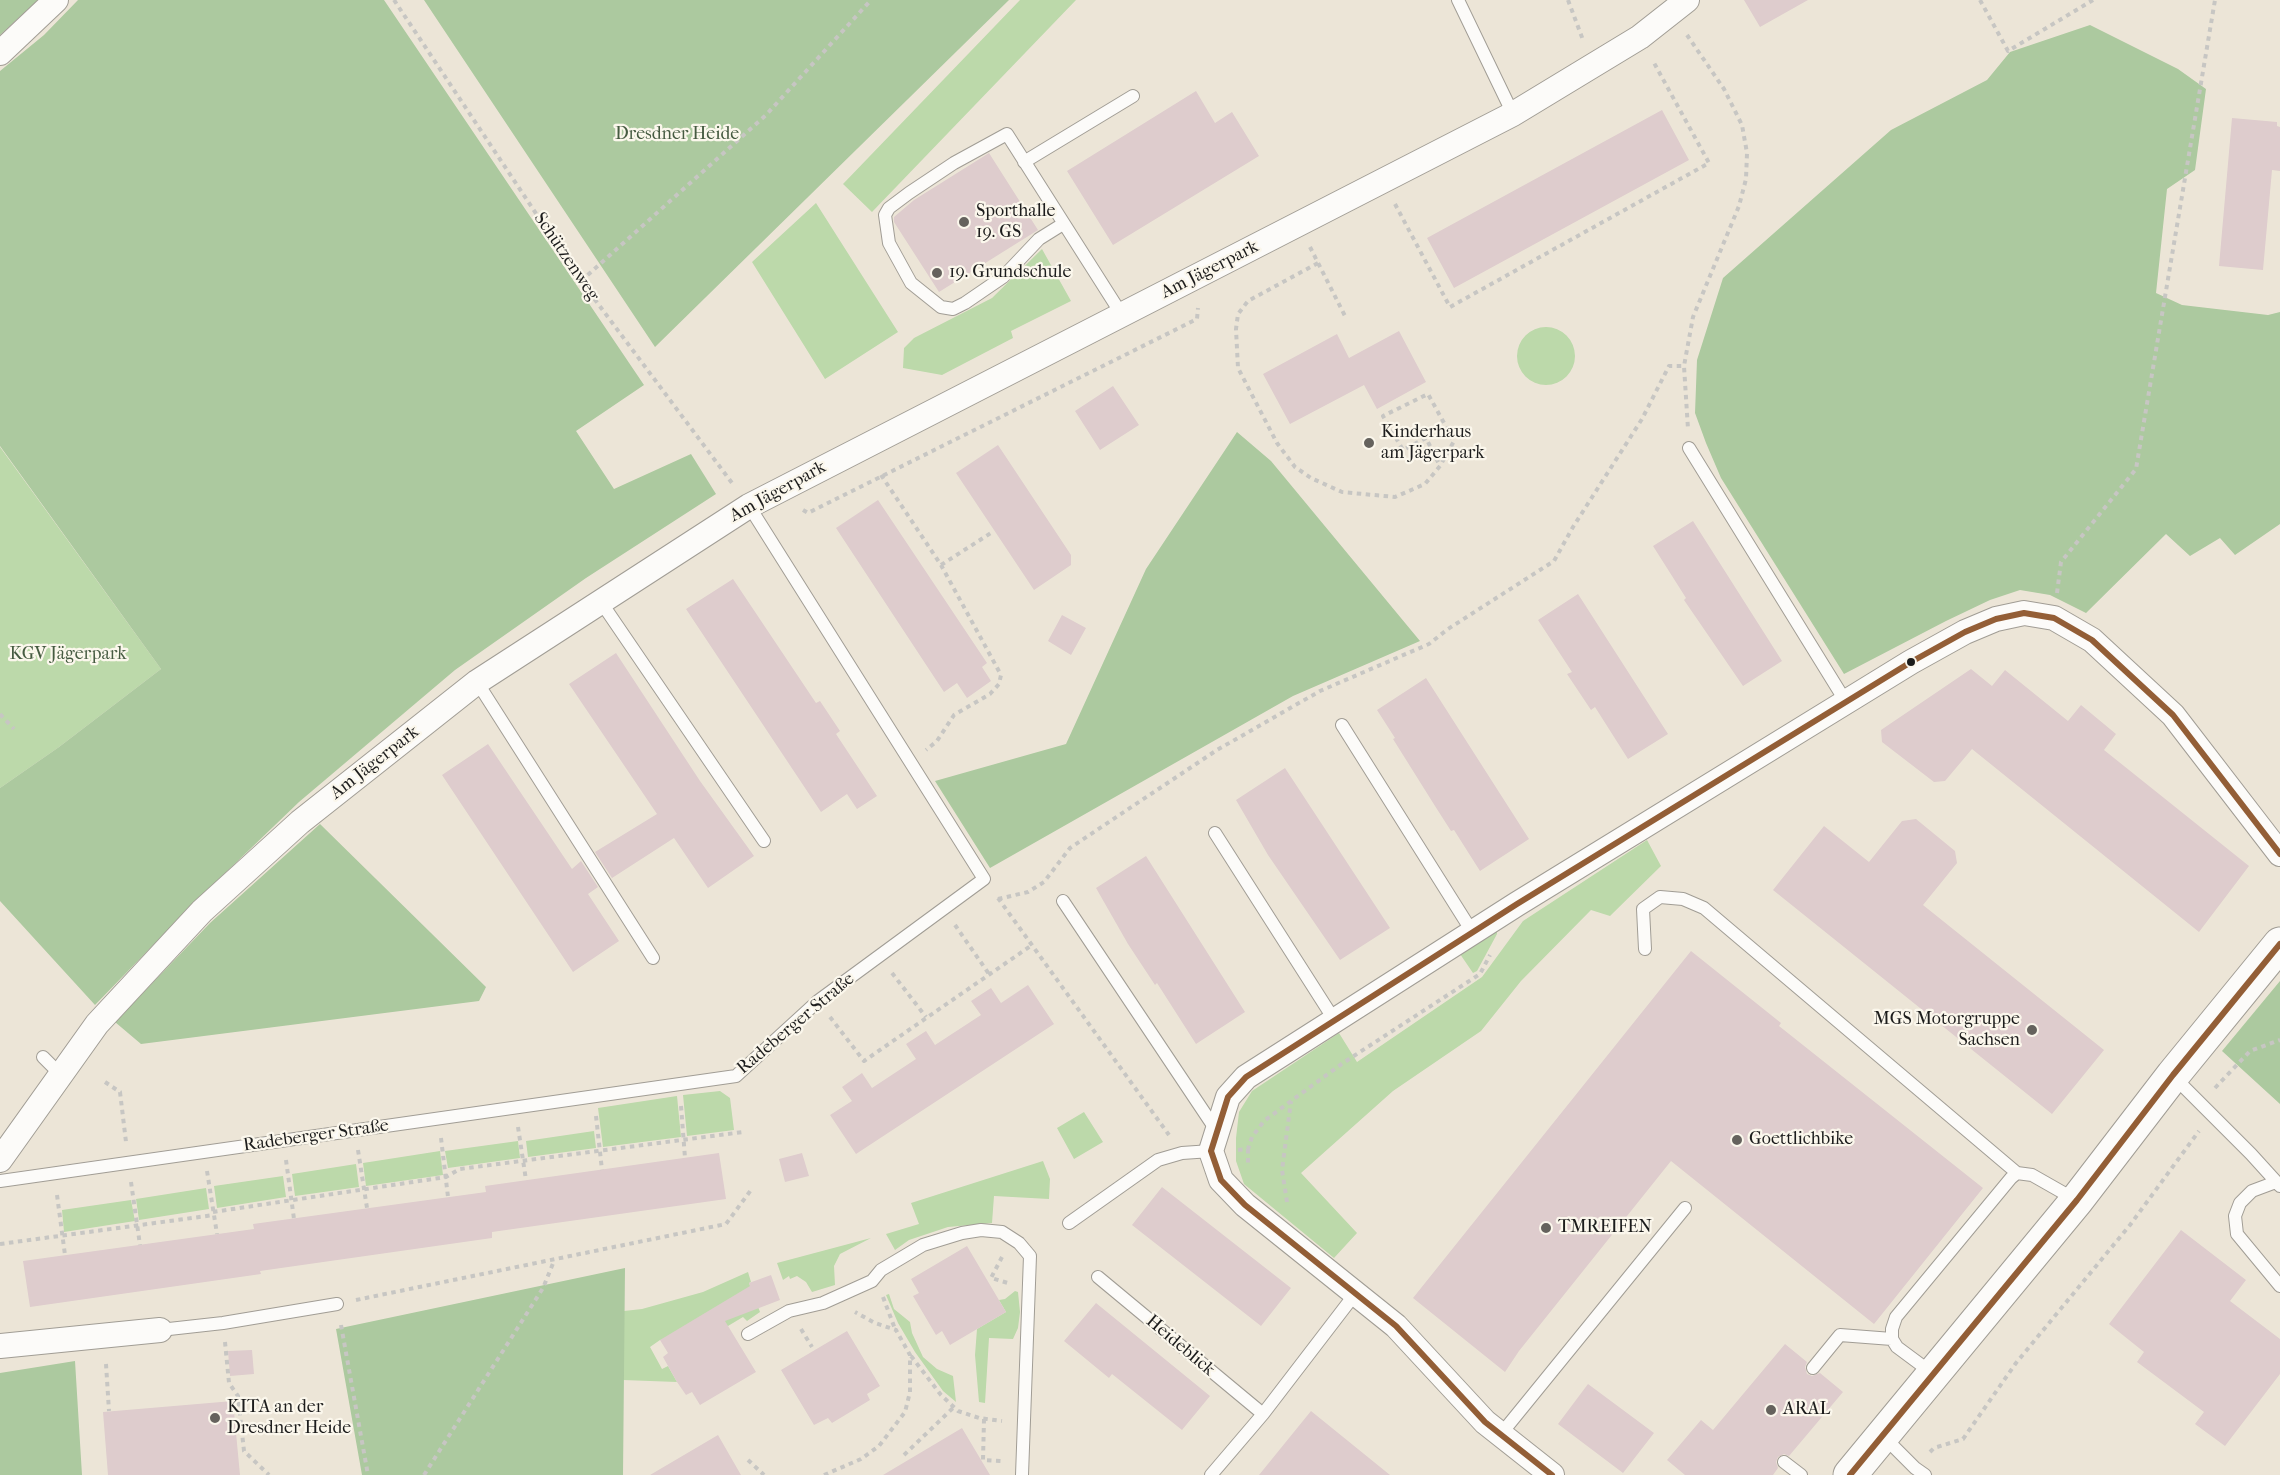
<!DOCTYPE html>
<meta charset="utf-8">
<style>
body{margin:0}
canvas{display:block;background:#ece5d7}
</style>
<canvas width="2280" height="1475"></canvas>
<script>
const c = document.querySelector('canvas').getContext('2d');
c.lineJoin = 'round';
function paint(path, color) {
  c.fillStyle = color;
  c.fill(path, 'evenodd');
}
function shape(rows) {
  const path = new Path2D();
  for (const r of rows) {
    if (r.length === 3) {
      path.moveTo(r[0] + r[2], r[1]);
      path.arc(r[0], r[1], r[2], 0, 2 * Math.PI);
      continue;
    }
    path.moveTo(r[0], r[1]);
    for (let i = 2; i < r.length; i += 2) path.lineTo(r[i], r[i + 1]);
  }
  return path;
}
function strokePath(path, color, width, dash) {
  c.strokeStyle = color;
  c.lineWidth = width;
  c.lineCap = dash ? 'butt' : 'round';
  c.setLineDash(dash || []);
  c.stroke(path);
}
function write(font, color, halo, rows, align = 'center') {
  c.font = font + ' "IM FELL French Canon",serif';
  c.lineWidth = 4.5;
  c.setLineDash([]);
  c.textBaseline = 'middle';
  c.strokeStyle = halo;
  c.fillStyle = color;
  for (const [text, x, y, turn = 0] of rows) {
    c.save();
    c.translate(x, y);
    c.rotate((+turn || 0) * Math.PI / 180);
    c.textAlign = isNaN(turn) ? turn : align;
    if (halo) c.strokeText(text, 0, 0);
    c.fillText(text, 0, 0);
    c.restore();
  }
}
paint(shape([
 [1020,0,1076,0,872,212,843,184],
 [816,203,898,332,825,379,752,262],
 [1042,249,1071,301,1011,331,1013,338,942,375,903,368,904,348,914,338,992,298],
 [1546,356,29],
 [0,447,161,669,59,747,0,788],
 [1647,840,1661,866,1610,916,1591,910,1521,981,1481,1031,1393,1091,1301,1173,1357,1233,1334,1258,1244,1184,1236,1161,1236,1138,1239,1112,1252,1091,1339,1033,1357,1062,1482,977,1523,921],
 [1497,930,1497,934,1477,971,1473,973,1460,954],
 [720,1091,730,1098,734,1130,687,1136,683,1095],
 [677,1096,681,1137,603,1147,598,1108],
 [1084,1112,1103,1142,1074,1159,1057,1128],
 [594,1131,596,1148,528,1157,526,1141],
 [518,1141,520,1158,448,1168,445,1151],
 [440,1151,443,1175,366,1186,363,1163],
 [1043,1161,1050,1179,1049,1199,994,1196,992,1223,948,1227,909,1240,895,1250,886,1234,919,1224,911,1203],
 [356,1164,359,1187,295,1196,292,1174],
 [283,1176,286,1197,217,1208,214,1186],
 [206,1188,209,1209,139,1220,136,1199],
 [131,1200,135,1221,64,1232,62,1210],
 [871,1238,840,1254,834,1266,835,1285,812,1292,806,1282,797,1276,790,1279,789,1276,783,1280,777,1263],
 [748,1272,751,1282,749,1283,760,1312,747,1321,743,1317,728,1326,660,1340,650,1347,662,1369,668,1366,677,1382,623,1380,624,1311,642,1309,703,1292],
 [1015,1291,1018,1292,1020,1312,1018,1328,1013,1339,989,1338,985,1403,979,1402,975,1355,977,1329,1006,1312,999,1300,1005,1299],
 [889,1294,894,1309,910,1322,912,1333,923,1357,937,1369,953,1376,956,1402,943,1391,915,1352,898,1323,886,1295]
]), '#bcd9aa');
paint(shape([
 [0,0,38,0,0,35],
 [78,0,384,0,644,385,576,431,614,489,691,454,716,494,586,578,455,670,299,802,194,903,95,1005,0,901,0,788,59,747,161,669,0,446,0,71,44,35],
 [424,0,1009,0,655,347],
 [2090,25,2178,69,2206,89,2195,170,2167,189,2156,293,2182,305,2268,315,2280,312,2280,524,2235,555,2220,538,2190,556,2166,534,2086,613,2050,595,2020,590,1990,600,1946,621,1844,674,1721,478,1706,443,1695,413,1697,360,1723,278,1891,130,1987,80,2010,52],
 [1237,432,1271,461,1420,641,1293,696,990,868,935,781,1066,744,1146,569],
 [320,824,486,987,479,1001,141,1044,115,1022,210,923],
 [2280,981,2280,1104,2222,1051],
 [625,1268,623,1475,362,1475,336,1329],
 [75,1361,82,1475,0,1475,0,1373]
]), '#acc99f');
paint(shape([
 [1744,0,1808,0,1760,27],
 [1196,91,1215,123,1232,112,1259,156,1113,245,1067,171],
 [1662,110,1689,160,1454,288,1427,238],
 [2232,118,2277,122,2277,126,2280,127,2280,171,2272,170,2263,270,2219,266],
 [989,153,1038,230,939,292,894,222,894,217,914,200],
 [1399,331,1426,382,1377,409,1364,385,1290,424,1263,374,1337,334,1349,358],
 [1113,386,1139,425,1100,450,1075,411],
 [998,445,1071,555,1071,565,1034,590,956,473],
 [878,500,987,663,982,667,991,681,967,698,957,683,944,692,836,528],
 [1693,521,1782,661,1743,686,1684,600,1686,598,1653,546],
 [733,579,816,703,820,701,840,731,836,734,877,796,857,809,847,794,821,812,686,609],
 [1578,594,1668,734,1628,759,1595,707,1591,710,1567,674,1572,672,1538,620],
 [1062,615,1086,628,1071,655,1048,641],
 [616,653,700,781,754,856,708,888,674,838,612,878,595,852,657,814,569,684],
 [1971,669,1992,686,2005,670,2068,721,2081,705,2116,734,2104,750,2249,866,2199,932,1972,749,1945,781,1934,782,1882,742,1881,730],
 [1426,678,1529,839,1480,871,1454,830,1451,831,1435,806,1393,739,1395,738,1377,710],
 [488,744,572,869,581,861,598,887,588,894,619,941,573,972,442,775],
 [1285,768,1390,928,1340,960,1268,855,1236,800],
 [1916,819,1955,851,1957,863,1923,905,2104,1050,2052,1114,1773,890,1824,826,1869,862,1902,821],
 [1146,856,1245,1012,1196,1044,1157,983,1155,985,1128,944,1096,888],
 [1691,951,1781,1023,1779,1026,1983,1188,1874,1324,1671,1161,1519,1351,1505,1372,1413,1298],
 [1028,985,1054,1024,856,1154,830,1115,852,1101,842,1087,862,1073,872,1088,916,1059,906,1044,926,1031,935,1045,981,1015,971,1001,991,988,1001,1003],
 [719,1153,726,1199,492,1232,492,1238,260,1271,261,1274,30,1307,23,1261,254,1229,253,1224,486,1192,485,1186],
 [802,1153,809,1176,785,1182,779,1159],
 [1162,1187,1291,1288,1261,1326,1132,1225],
 [2181,1230,2246,1280,2230,1301,2280,1339,2280,1374,2225,1446,2195,1424,2204,1412,2137,1362,2144,1352,2109,1324],
 [967,1246,1006,1312,950,1345,942,1331,936,1335,913,1296,919,1293,911,1279],
 [771,1275,780,1300,725,1321,756,1372,700,1405,692,1392,686,1395,677,1382,663,1357,668,1353,660,1340,750,1286,749,1283],
 [1096,1303,1210,1396,1182,1430,1112,1374,1109,1378,1064,1341],
 [847,1331,880,1386,867,1394,870,1400,832,1423,828,1418,814,1425,781,1370],
 [1785,1344,1807,1362,1805,1367,1807,1374,1812,1376,1820,1373,1843,1392,1789,1456,1784,1454,1778,1457,1776,1462,1778,1468,1773,1475,1685,1475,1667,1460,1701,1420,1713,1430],
 [252,1350,254,1374,230,1376,228,1351],
 [1588,1384,1654,1433,1623,1473,1558,1424],
 [233,1401,240,1475,108,1475,103,1412],
 [1311,1411,1390,1475,1259,1475],
 [962,1428,990,1475,883,1475],
 [718,1435,741,1475,650,1475]
]), '#decccd');
const service = shape([
 [1458,0,1513,114],
 [1024,162,1133,96],
 [1063,224,1039,239,1003,277,965,303,953,309,941,307,911,283,889,243,885,215,889,208,909,193,954,163,1007,134,1122,315],
 [1689,448,1846,702],
 [601,602,764,841],
 [477,682,653,958],
 [1342,725,1473,933],
 [1215,833,1335,1021],
 [1063,901,1216,1130],
 [1645,949,1643,909,1660,897,1683,899,1704,908,2017,1173],
 [43,1057,61,1075],
 [2173,1076,2251,1154,2280,1186],
 [0,1181,736,1076,818,1001,984,879,749,506],
 [2276,1182,2252,1191,2240,1203,2235,1216,2237,1234,2280,1286],
 [1069,1223,1158,1160,1182,1153,1211,1151],
 [1098,1277,1263,1414],
 [160,1330,223,1323,337,1304],
 [748,1334,789,1311,823,1303,872,1281,881,1270,923,1245,962,1233,981,1230,1002,1232,1019,1243,1030,1256,1022,1475],
 [1813,1368,1840,1335,1892,1339],
 [1932,1373,1897,1347,1892,1339,1892,1329,1896,1317,2011,1178,2017,1173,2032,1175,2076,1200],
 [1501,1434,1685,1208],
 [1884,1437,1915,1468,1925,1475],
 [1784,1462,1801,1475],
 [1211,1475,1263,1414,1355,1294]
]);
const minor = shape([
 [0,53,56,0],
 [0,1160,97,1024,202,911,300,822,477,682,749,506,1513,114,1640,37,1687,0],
 [0,1346,160,1330],
 [1552,1475,1485,1422,1396,1326,1245,1205,1221,1180,1211,1151,1228,1097,1246,1077,1517,904,1911,662,1965,632,1996,619,2024,613,2054,618,2092,640,2173,715,2280,854]
]);
const secondary = shape([
 [1850,1475,2077,1200,2173,1075,2280,944]
]);
strokePath(service, '#a19d95', 14);
strokePath(minor, '#a19d95', 26);
strokePath(secondary, '#a19d95', 35);
strokePath(shape([
 [394,0,581,281,732,483],
 [1568,0,1583,40],
 [1980,0,2008,51,2093,0],
 [1687,35,1724,89,1742,125,1747,153,1746,179,1739,206,1693,317,1684,366,1688,429],
 [1395,204,1450,307,1709,163,1653,61],
 [1310,247,1346,318],
 [1318,263,1248,301,1238,314,1236,329,1238,368,1277,443,1295,467,1311,478,1342,492,1395,497,1425,484,1440,466,1454,441,1428,394,1383,416,1403,450,1426,438,1440,466],
 [581,281,766,115,871,0],
 [881,475,941,565,1001,675,999,684,990,694,954,715,937,741,926,750],
 [803,510,808,513,1197,319,1198,308],
 [941,565,994,531],
 [2057,593,2061,562,2136,469,2215,0],
 [0,714,14,729],
 [998,898,1169,1135],
 [998,899,1028,892,1044,882,1070,848,1217,750,1320,691,1429,644,1448,629,1554,561,1573,527,1642,419,1669,366,1684,366],
 [955,925,989,974],
 [892,973,926,1017],
 [830,1017,864,1061,1032,945],
 [105,1082,120,1092,126,1142],
 [2215,1088,2250,1051,2280,1040],
 [681,1106,685,1158],
 [596,1116,602,1170],
 [518,1127,526,1180],
 [441,1138,448,1197],
 [1248,1149,1248,1166],
 [358,1150,367,1208],
 [1238,1150,1248,1149,1252,1137,1264,1121,1291,1101,1343,1063,1480,974,1490,955],
 [286,1160,294,1219],
 [207,1171,217,1234],
 [131,1182,140,1245],
 [57,1195,65,1255],
 [1287,1202,1282,1170,1291,1101],
 [213,1212,446,1177,460,1169,743,1132],
 [0,1244,214,1215],
 [1002,1257,991,1278,1008,1283],
 [883,1297,895,1329],
 [356,1300,726,1224,751,1190],
 [341,1325,368,1475],
 [801,1329,812,1347],
 [225,1342,229,1383,238,1396,244,1451,269,1475],
 [911,1356,941,1395,958,1411,979,1418,1002,1421],
 [106,1364,109,1411],
 [984,1419,983,1460,1001,1461],
 [1930,1452,1934,1448,1963,1439,2016,1363,2130,1225,2199,1131],
 [904,1455,954,1407],
 [748,1460,764,1475],
 [424,1475,543,1288,554,1261],
 [824,1475,861,1459,879,1446,905,1412,910,1392,910,1355,896,1330,875,1323,855,1312]
]), '#c7c6c3', 4, [4.5, 4.5]);
strokePath(service, '#fcfbf9', 12);
strokePath(minor, '#fcfbf9', 24);
strokePath(secondary, '#fcfbf9', 33);
strokePath(shape([
 [1211,1151,1228,1097,1246,1077,1517,904,1911,662,1965,632,1996,619,2024,613,2054,618,2092,640,2173,715,2280,854],
 [1211,1151,1221,1180,1245,1205,1396,1326,1485,1422,1552,1475],
 [1850,1475,2077,1200,2173,1075,2280,944]
]), '#935e36', 6);
for (const [x, y, r, color] of [
 [964,222,6,"#65625d"],
 [937,273,6,"#65625d"],
 [1369,443,6,"#65625d"],
 [1911,662,5,"#1c1c1c"],
 [2032,1030,6,"#65625d"],
 [1737,1140,6,"#65625d"],
 [1546,1228,6,"#65625d"],
 [1771,1410,6,"#65625d"],
 [215,1418,6,"#65625d"]
]) {
  const dot = new Path2D();
  dot.arc(x, y, r, 0, 2 * Math.PI);
  c.fillStyle = color;
  c.fill(dot);
  strokePath(dot, '#fbf7ec', 2);
}
write('18px', '#465b41', '#fbf7ec', [
 ["Dresdner Heide",677,135],
 ["KGV Jägerpark",68,655]
]);
write('18px', '#1c1c1c', '#fbf7ec', [
 ["Sporthalle",976,212],
 ["19. GS",976,233],
 ["19. Grundschule",949,273],
 ["Kinderhaus",1381,433],
 ["am Jägerpark",1381,454],
 ["MGS Motorgruppe",2020,1020,"right"],
 ["Sachsen",2020,1041,"right"],
 ["Goettlichbike",1749,1140],
 ["TMREIFEN",1558,1228],
 ["KITA an der",227,1408],
 ["Dresdner Heide",227,1429],
 ["ARAL",1783,1410]
], 'left');
write('18px', '#1c1c1c', '#fbf7ec', [
 ["Schützenweg",566,257,56],
 ["Am Jägerpark",1210,270,-27],
 ["Am Jägerpark",778,492,-29],
 ["Am Jägerpark",375,763,-38],
 ["Radeberger Straße",796,1024,-40],
 ["Radeberger Straße",316,1136,-8],
 ["Heideblick",1180,1346,40]
]);
</script>
